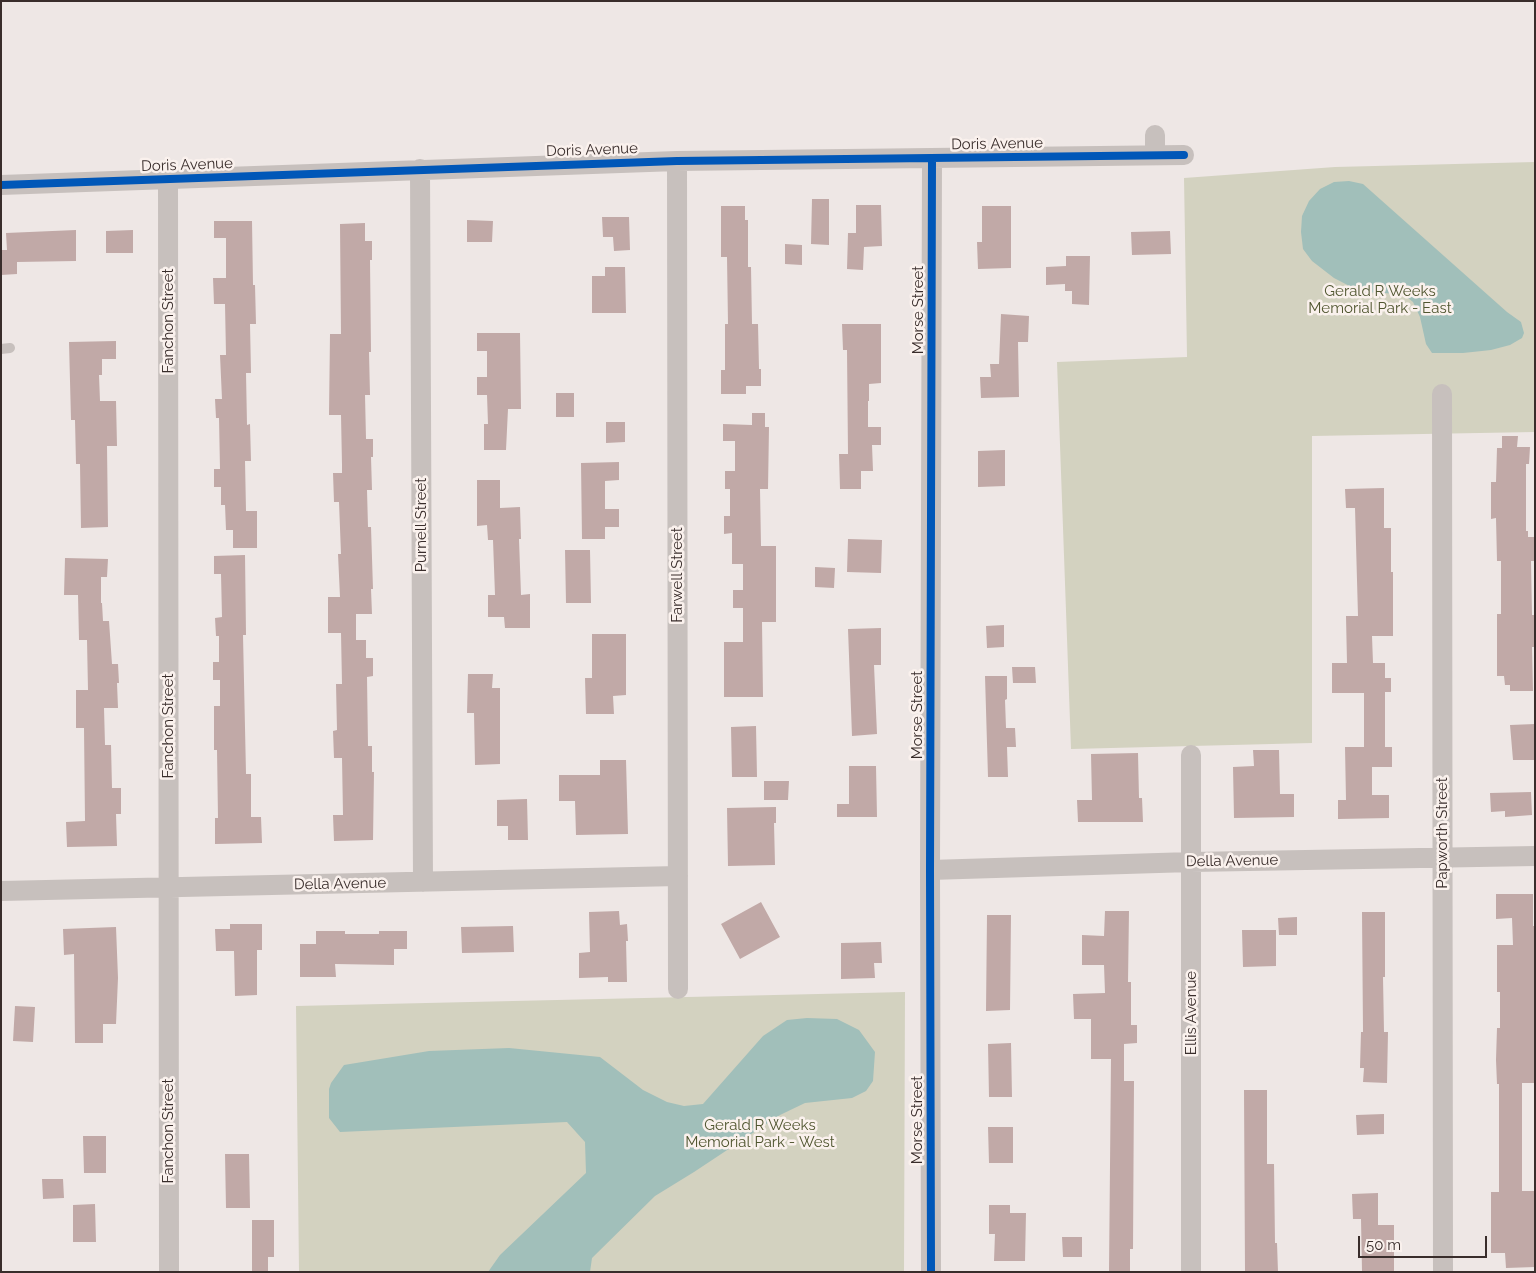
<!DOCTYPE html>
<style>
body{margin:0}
#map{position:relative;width:1536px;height:1273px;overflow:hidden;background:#eee7e5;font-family:Raleway,sans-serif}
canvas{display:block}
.frame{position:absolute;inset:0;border:2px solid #392d2b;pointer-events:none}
.scale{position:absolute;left:1358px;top:1236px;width:129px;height:22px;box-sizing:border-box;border:2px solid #392d2b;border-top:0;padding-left:6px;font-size:15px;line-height:18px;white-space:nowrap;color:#392d2b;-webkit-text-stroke:4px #faf1ed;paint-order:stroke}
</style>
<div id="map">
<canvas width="1536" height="1273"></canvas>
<div class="frame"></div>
<div class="scale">50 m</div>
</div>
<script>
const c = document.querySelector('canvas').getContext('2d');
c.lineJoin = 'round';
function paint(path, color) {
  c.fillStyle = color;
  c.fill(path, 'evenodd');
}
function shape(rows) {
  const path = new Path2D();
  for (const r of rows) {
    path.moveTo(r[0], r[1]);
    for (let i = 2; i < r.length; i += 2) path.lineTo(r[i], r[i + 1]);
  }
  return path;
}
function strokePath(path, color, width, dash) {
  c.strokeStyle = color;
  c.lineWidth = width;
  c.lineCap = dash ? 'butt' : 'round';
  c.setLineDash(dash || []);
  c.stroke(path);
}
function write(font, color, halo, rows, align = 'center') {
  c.font = font + ' Raleway,sans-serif';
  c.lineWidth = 5;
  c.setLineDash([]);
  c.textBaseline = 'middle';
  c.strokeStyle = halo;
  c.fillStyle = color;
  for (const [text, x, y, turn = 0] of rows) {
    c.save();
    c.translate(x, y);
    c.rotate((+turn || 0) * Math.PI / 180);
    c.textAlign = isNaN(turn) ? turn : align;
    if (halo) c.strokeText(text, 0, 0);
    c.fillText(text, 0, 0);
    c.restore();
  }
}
paint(shape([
 [1535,162,1535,432,1312,436,1312,743,1071,749,1057,362,1187,357,1184,178,1335,167],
 [905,992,904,1272,299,1272,296,1006]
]), '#d3d2c0');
paint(shape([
 [1349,181,1363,184,1507,312,1521,322,1524,333,1522,338,1510,345,1491,350,1463,353,1432,353,1426,344,1420,317,1413,302,1403,294,1361,292,1334,278,1312,261,1303,249,1301,232,1302,216,1309,201,1320,189,1334,182],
 [807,1018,837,1019,859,1030,875,1052,873,1081,866,1091,852,1098,805,1103,780,1115,694,1172,655,1196,592,1258,590,1272,488,1272,500,1255,586,1173,585,1142,567,1122,340,1132,329,1118,329,1089,331,1083,344,1065,429,1051,509,1048,600,1057,643,1090,667,1102,684,1106,703,1104,763,1036,787,1020]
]), '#a1bfba');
paint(shape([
 [812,199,829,199,829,245,811,244],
 [856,205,881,205,882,246,864,247,863,270,847,269,848,233,856,233],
 [721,206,745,206,745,220,748,220,748,267,751,267,752,324,758,324,759,369,761,369,761,386,746,386,746,394,721,394,721,370,725,370,725,324,728,324,727,257,721,257],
 [982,206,1011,206,1011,268,978,269,977,242,982,242],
 [602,217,629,217,630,250,614,251,613,237,603,237],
 [467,220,493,221,492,242,467,242],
 [214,221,252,221,253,285,255,285,256,324,250,324,251,373,246,373,247,425,250,424,251,461,245,461,246,511,257,511,257,548,233,548,233,530,226,530,225,505,221,505,221,487,214,487,214,469,220,469,219,418,216,418,215,399,222,399,220,355,226,355,225,304,214,304,213,278,226,278,226,238,214,238],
 [365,223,365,241,372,241,372,260,370,260,371,352,369,352,370,395,365,395,366,439,373,439,373,457,371,457,372,490,367,490,368,527,371,527,373,589,371,589,372,614,356,614,356,640,366,640,366,658,373,658,373,676,367,677,368,746,372,746,372,772,374,772,373,840,334,841,333,815,343,815,342,758,334,758,333,731,337,730,336,684,342,684,341,633,328,633,328,597,340,597,338,554,341,554,339,502,334,502,333,473,342,473,342,465,341,415,329,415,330,334,341,334,340,224],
 [76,230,76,261,17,262,17,274,1,275,1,250,7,250,6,233],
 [133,230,133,253,106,253,106,231],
 [1170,231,1171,254,1132,255,1131,232],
 [785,244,802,245,802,265,785,264],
 [1066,256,1090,256,1089,305,1072,304,1072,291,1065,291,1065,284,1046,285,1046,267,1066,266],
 [605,267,625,267,626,313,592,313,592,276,605,276],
 [1001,314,1029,316,1028,342,1018,342,1019,397,981,398,980,377,991,377,990,364,999,364],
 [842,324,881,324,881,383,869,384,869,401,868,401,868,427,881,427,881,445,872,445,873,471,861,471,861,489,840,489,839,454,848,454,847,350,843,350],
 [477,333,520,333,521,409,508,409,506,450,484,450,484,424,488,424,487,395,477,395,477,377,487,377,487,351,477,351],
 [116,341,116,359,102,359,102,375,99,375,100,401,116,401,117,446,107,446,108,527,81,528,80,464,76,464,75,420,71,420,69,342],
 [556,393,574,393,574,417,556,417],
 [752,413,765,413,765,427,769,427,768,489,760,489,761,546,776,546,776,622,762,622,763,697,724,697,724,642,743,642,743,608,733,608,733,590,743,590,743,564,732,564,732,533,724,534,724,516,730,516,730,489,725,489,725,471,735,471,735,441,723,441,723,424,752,425],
 [606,422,625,422,625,442,606,443],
 [1502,436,1518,436,1517,447,1530,447,1529,464,1526,464,1526,531,1528,531,1528,537,1535,537,1535,561,1531,561,1532,615,1535,615,1535,647,1532,647,1533,691,1510,691,1510,685,1505,685,1504,676,1497,676,1497,614,1501,614,1501,561,1497,561,1496,518,1491,519,1491,482,1496,482,1497,448,1502,448],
 [1005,450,1005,486,978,487,978,451],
 [619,462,619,480,605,481,605,509,619,509,619,527,605,527,605,539,582,539,581,463],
 [477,480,500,480,500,508,520,507,521,539,519,539,521,595,530,594,530,628,505,628,504,617,488,617,488,595,495,595,493,540,488,540,487,525,477,526],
 [1384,488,1384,528,1391,528,1391,572,1393,572,1393,636,1372,636,1373,663,1385,663,1385,678,1391,678,1391,692,1385,692,1385,747,1392,747,1392,767,1372,767,1372,795,1389,795,1389,818,1338,819,1338,800,1346,800,1345,747,1364,747,1364,693,1332,693,1332,663,1347,663,1346,616,1358,616,1355,508,1346,508,1345,489],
 [848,539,882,540,881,573,847,572],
 [565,550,590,550,591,603,566,603],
 [245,555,246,635,243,635,246,774,251,774,251,817,261,817,262,843,215,844,215,818,218,818,217,750,214,750,214,706,220,706,220,680,213,680,213,662,219,662,219,636,216,636,215,618,222,617,221,574,214,574,214,556],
 [65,558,108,559,107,577,101,577,101,603,102,603,103,621,109,621,112,664,118,664,119,683,117,683,118,708,104,708,105,745,111,745,112,788,121,788,121,814,116,814,117,846,67,847,66,822,85,821,84,728,76,728,76,690,88,690,87,640,79,640,78,595,64,595],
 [815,567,835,568,834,588,815,587],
 [1004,625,1004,647,987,648,986,626],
 [881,628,881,665,874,665,877,734,852,736,848,629],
 [592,634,626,634,626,695,613,696,614,714,586,714,585,678,592,678],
 [1012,667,1035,667,1036,683,1013,683],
 [468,674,493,674,492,688,500,688,500,764,475,765,474,713,467,713],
 [985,676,1007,676,1007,699,1005,700,1006,728,1015,728,1016,747,1007,747,1008,777,988,777],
 [1535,724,1535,760,1513,760,1510,725],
 [756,726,757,777,732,777,731,727],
 [1253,750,1279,750,1280,794,1294,794,1294,817,1234,818,1233,767,1254,766],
 [1138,753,1139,798,1142,798,1143,822,1078,822,1077,800,1092,800,1091,754],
 [600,760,626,760,628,834,576,835,575,801,559,801,559,775,600,775],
 [849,766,876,766,877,817,837,817,837,804,849,804],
 [764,781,789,781,788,800,764,800],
 [1531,792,1532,815,1505,817,1505,811,1491,812,1490,793],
 [527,799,528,840,508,840,508,826,497,826,497,800],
 [776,807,776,823,774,823,775,865,728,866,727,808],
 [1496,894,1533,894,1533,926,1535,926,1534,1083,1522,1083,1522,1191,1535,1191,1535,1267,1506,1268,1505,1253,1491,1253,1491,1192,1499,1192,1499,1084,1497,1084,1496,1060,1497,1028,1500,1028,1500,992,1497,992,1497,945,1513,945,1512,918,1496,919],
 [761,902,780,937,740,959,721,924],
 [619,911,620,925,627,924,628,941,626,941,627,982,608,982,608,977,579,978,579,953,590,952,589,912],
 [1105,911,1129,911,1128,982,1131,982,1131,1025,1137,1025,1137,1043,1124,1044,1124,1081,1134,1081,1133,1249,1130,1249,1130,1272,1109,1272,1111,1059,1091,1059,1091,1019,1074,1019,1073,994,1105,993,1104,965,1082,965,1082,935,1104,936],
 [1362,912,1385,912,1385,977,1383,977,1384,1032,1388,1032,1387,1083,1363,1082,1364,1068,1360,1068,1361,1032,1363,1032],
 [987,915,1011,915,1010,1010,986,1011],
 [1297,917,1297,935,1279,935,1278,918],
 [230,924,262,924,262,950,257,950,257,995,235,996,234,951,216,951,215,929,230,929],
 [513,926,514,952,462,953,461,927],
 [116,927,118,978,116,1024,103,1024,103,1043,75,1043,74,954,64,955,63,929],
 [1242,930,1276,930,1276,966,1243,967],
 [316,931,345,931,345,934,379,934,379,931,407,931,407,949,394,949,394,965,335,964,336,977,300,977,300,944,316,944],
 [881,942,882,963,874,963,875,978,841,979,841,943],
 [15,1006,35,1007,33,1042,13,1041],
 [1011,1043,1012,1097,989,1097,988,1044],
 [1244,1090,1267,1090,1267,1164,1274,1164,1275,1243,1277,1243,1278,1272,1245,1272],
 [1384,1114,1384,1134,1357,1135,1356,1115],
 [988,1127,1013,1127,1013,1163,989,1163],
 [83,1136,106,1136,106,1173,84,1173],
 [225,1154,249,1154,250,1208,226,1208],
 [42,1179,63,1179,64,1198,43,1199],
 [1378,1193,1378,1225,1394,1225,1394,1271,1362,1271,1361,1219,1353,1219,1352,1194],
 [95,1204,96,1242,73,1242,73,1205],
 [989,1205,1010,1205,1010,1213,1026,1213,1025,1261,994,1261,995,1234,989,1234],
 [252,1220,274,1220,274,1257,268,1257,268,1272,252,1272],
 [1062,1237,1082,1237,1082,1257,1063,1257]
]), '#c1a9a7');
strokePath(shape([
 [1,349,10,348]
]), '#c7c0bd', 10);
strokePath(shape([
 [1155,135,1155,155],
 [677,161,678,989],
 [420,169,423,882],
 [168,180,169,1272],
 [1,185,677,161,1184,155],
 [1442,394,1443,1272],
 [930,870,1191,862,1535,856],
 [1,891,678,876],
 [931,1272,930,870,932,159],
 [1191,1272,1191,755]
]), '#c7c0bd', 20);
strokePath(shape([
 [1,185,677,161,1184,155],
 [931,1272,930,870,932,159]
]), '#0057b8', 8);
write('15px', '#392d2b', '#faf1ed', [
 ["Doris Avenue",997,144,-1],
 ["Doris Avenue",592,150,-2],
 ["Doris Avenue",187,165,-2],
 ["Morse Street",918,310,-90],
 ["Fanchon Street",168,321,-90],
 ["Purnell Street",421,525,-90],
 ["Farwell Street",677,575,-90],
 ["Morse Street",917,715,-90],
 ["Fanchon Street",168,726,-90],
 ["Papworth Street",1442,833,-90],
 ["Della Avenue",1232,861,-1],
 ["Della Avenue",340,884,-1],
 ["Ellis Avenue",1191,1013,-90],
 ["Morse Street",917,1120,-90],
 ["Fanchon Street",168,1131,-90]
]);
write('15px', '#505630', '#faf1ed', [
 ["Gerald R Weeks",1380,291],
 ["Memorial Park - East",1380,308],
 ["Gerald R Weeks",760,1125],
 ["Memorial Park - West",760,1142]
]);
</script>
